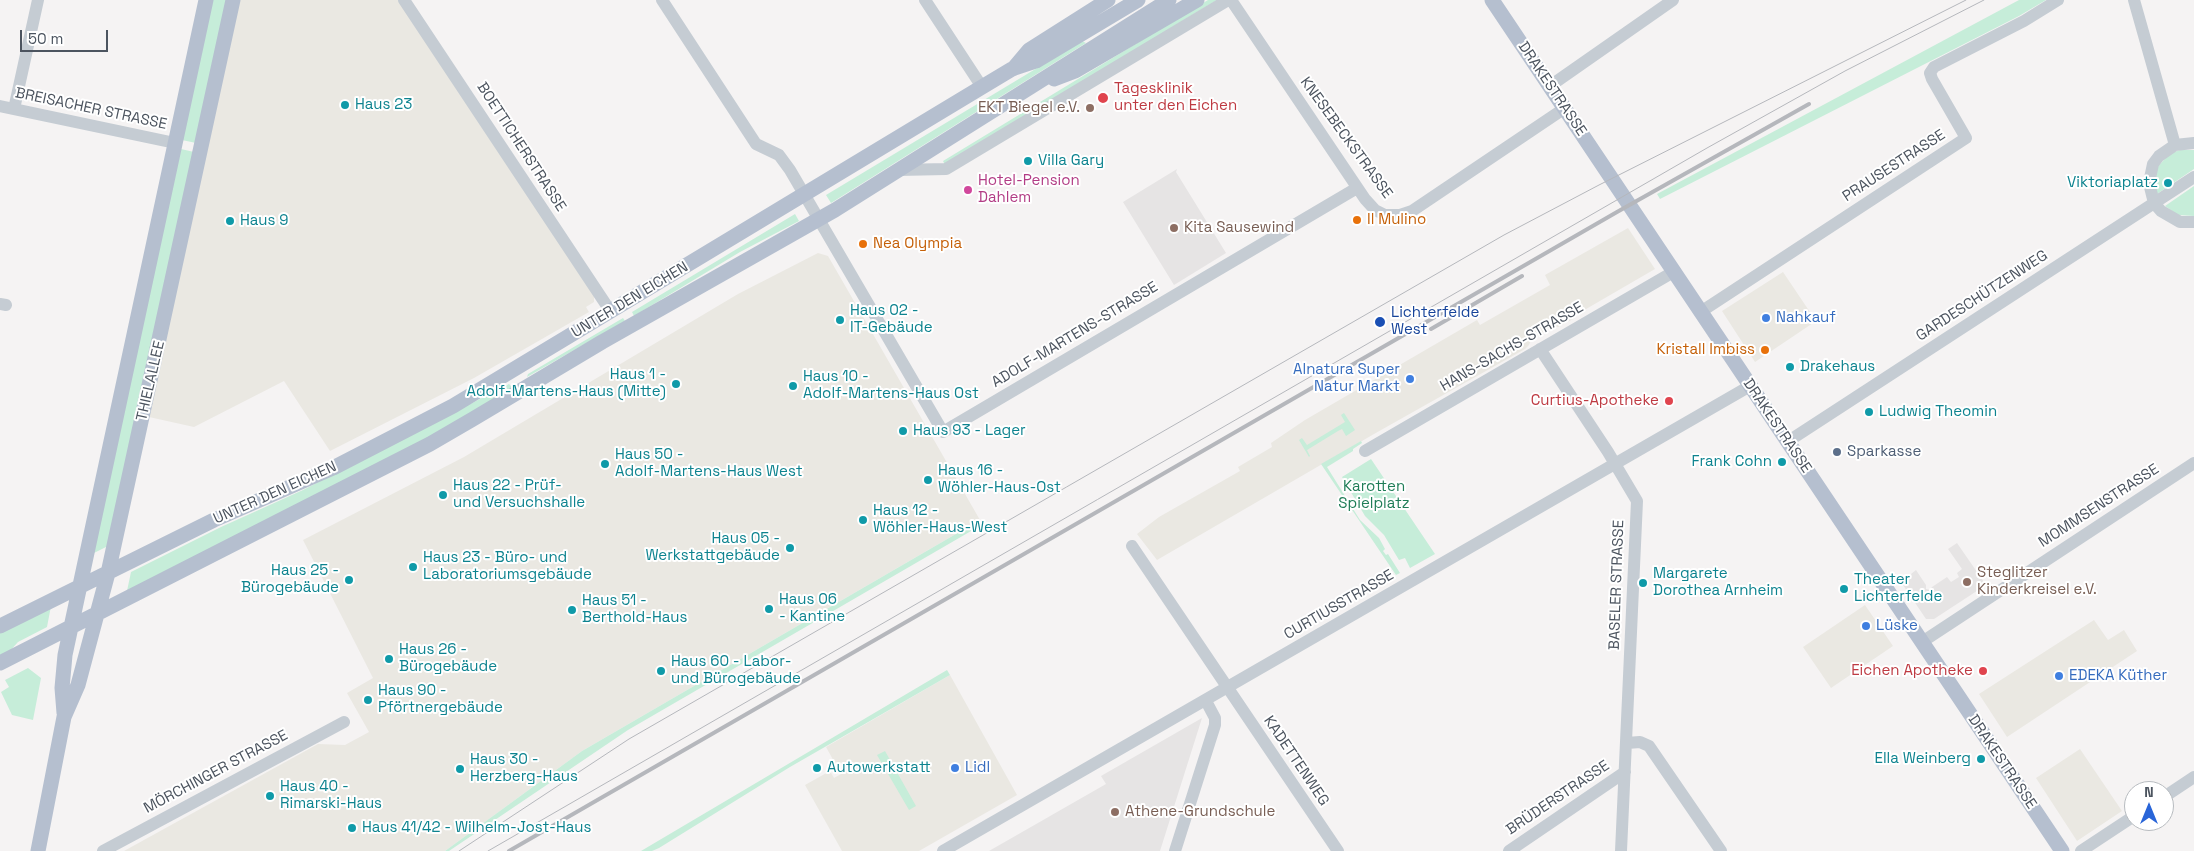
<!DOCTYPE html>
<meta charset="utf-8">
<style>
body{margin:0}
#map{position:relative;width:2194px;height:851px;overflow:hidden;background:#f5f3f3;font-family:"Space Grotesk",sans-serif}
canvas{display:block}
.north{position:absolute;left:2124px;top:781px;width:50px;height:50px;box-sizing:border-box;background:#fff;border:1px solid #b7bbbf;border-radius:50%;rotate:0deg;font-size:14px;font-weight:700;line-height:20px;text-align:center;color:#4c545f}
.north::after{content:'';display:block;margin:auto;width:18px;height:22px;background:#2965d8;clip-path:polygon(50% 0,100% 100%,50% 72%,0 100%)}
.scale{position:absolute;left:20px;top:30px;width:88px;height:22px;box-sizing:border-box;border:2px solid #4c545f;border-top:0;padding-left:6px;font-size:15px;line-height:18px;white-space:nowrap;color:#4c545f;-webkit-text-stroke:4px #fff;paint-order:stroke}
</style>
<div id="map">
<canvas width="2194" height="851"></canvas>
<div class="north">N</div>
<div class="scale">50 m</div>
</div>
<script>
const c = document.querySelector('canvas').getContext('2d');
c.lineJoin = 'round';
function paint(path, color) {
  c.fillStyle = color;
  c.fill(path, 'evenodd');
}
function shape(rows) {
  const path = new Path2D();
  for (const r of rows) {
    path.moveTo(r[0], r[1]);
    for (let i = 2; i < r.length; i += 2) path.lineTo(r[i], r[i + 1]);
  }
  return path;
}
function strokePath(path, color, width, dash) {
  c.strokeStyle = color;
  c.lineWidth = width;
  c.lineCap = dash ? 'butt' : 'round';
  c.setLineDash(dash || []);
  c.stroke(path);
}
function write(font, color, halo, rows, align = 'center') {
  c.font = font + ' "Space Grotesk",sans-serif';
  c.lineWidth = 4;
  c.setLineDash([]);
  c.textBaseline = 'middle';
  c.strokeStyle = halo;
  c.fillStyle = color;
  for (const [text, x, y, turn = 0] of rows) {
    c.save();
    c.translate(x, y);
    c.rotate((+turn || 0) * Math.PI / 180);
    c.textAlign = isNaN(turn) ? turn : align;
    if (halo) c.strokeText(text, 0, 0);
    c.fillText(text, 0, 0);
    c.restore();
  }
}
paint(shape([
 [239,0,399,0,594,295,594,302,586,307,589,312,474,378,330,451,284,381,194,427,149,417],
 [1628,228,1655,269,1574,316,1575,318,1558,327,1554,326,1531,340,1529,345,1525,349,1374,434,1157,560,1137,534,1159,517,1240,471,1238,467,1272,447,1271,443,1305,420,1477,320,1480,325,1550,285,1545,275],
 [818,253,828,256,980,520,582,751,445,851,124,851,318,744,345,745,369,732,347,693,373,678,303,540,464,457,738,294],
 [1783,272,1816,321,1755,362,1722,311],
 [1865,605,1893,646,1831,688,1803,647],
 [2094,620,2108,640,2124,630,2137,651,2007,737,1979,694],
 [950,675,1017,795,919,851,842,851,805,785,830,771,834,778,841,774,826,747],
 [2080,749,2122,811,2077,841,2036,778]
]), '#eae8e2');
paint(shape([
 [1177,169,1176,172,1226,253,1174,285,1123,202],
 [1957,543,1986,585,1934,619,1926,619,1901,582,1916,570,1926,585,1926,589,1930,590,1932,587,1947,577,1951,582,1959,577,1957,573,1962,569,1948,549],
 [1202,718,1160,851,989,851,1106,784,1101,776]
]), '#e6e4e4');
paint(shape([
 [212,0,228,0,196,143,182,140],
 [1208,0,1217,0,945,165,943,161],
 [2019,0,2046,0,2019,16,1660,199,1657,194],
 [1082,41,1086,43,831,203,826,195],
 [181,149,194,152,110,545,92,554],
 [2180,150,2194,150,2194,169,2157,194,2154,188,2155,170,2169,154],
 [2194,186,2194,216,2178,215,2165,206],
 [795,214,799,221,740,252,634,316,632,312],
 [623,318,625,321,527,377,528,374],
 [509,384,513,388,452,425,127,591,131,572,221,527,303,490],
 [1344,413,1355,430,1346,436,1342,429,1338,431,1307,450,1310,456,1309,457,1299,440,1302,438,1307,445,1345,422,1341,415],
 [1361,441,1362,443,1353,449,1353,451,1327,467,1360,520,1379,538,1385,549,1383,551,1386,555,1388,554,1400,573,1396,575,1321,464],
 [1371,459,1435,554,1410,568,1405,558,1399,560,1384,535,1365,516,1342,477],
 [980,520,978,527,628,730,449,851,445,851,582,751],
 [51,606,47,627,18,642,9,652,0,657,0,632],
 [28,668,41,678,33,720,12,715,1,692,9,687,5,680],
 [947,670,950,675,790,767,659,848,652,851,641,851],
 [885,751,916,806,909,810,877,755]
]), '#c6edd9');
strokePath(shape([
 [404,0,611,312],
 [662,0,756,144,779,155,790,170,943,432,1357,188],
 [925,0,982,87],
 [1231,0,1365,199,1375,210,1385,215,1400,215,1412,211,1565,108],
 [2134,0,2175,145],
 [1550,86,1673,0],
 [0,106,175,143],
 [14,109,38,0],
 [2194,143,2175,145,2159,156,2153,164,2149,183,2154,203,2161,211,2180,222,2194,222],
 [898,170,946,169,1228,0],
 [0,304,6,305],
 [1702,311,1966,138,1932,79,1930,73,1934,67,2024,21,2058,0],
 [1540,349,1608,452,1637,501,1621,851],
 [1787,442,2194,177],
 [1365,451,1675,271],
 [1132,546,1338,851],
 [1922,642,2194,463],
 [1627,743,1640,742,1649,746,1721,851],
 [2164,797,2194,777],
 [103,851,344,722],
 [943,851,1750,386],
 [1175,851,1215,725,1215,718,1206,701],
 [1509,851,1625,772],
 [2081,851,2134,816]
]), '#c5ccd3', 12);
strokePath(shape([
 [1492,0,2062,851],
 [1013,69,1029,50,1108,0],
 [1054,79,1075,71,1197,0],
 [0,626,214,520,333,468,453,406,982,87,1012,69,1036,61,1138,0],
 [0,663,430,444,473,419,602,342,835,210,1169,0],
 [64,713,62,688,65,655,206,0],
 [38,851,64,717,78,685,108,573,233,0]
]), '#b5bfcf', 15);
strokePath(shape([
 [459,851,629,739,1504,235,1599,185,1966,0],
 [488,851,1707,148,1845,71,1984,0]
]), '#b5b7bc', 1);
strokePath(shape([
 [1431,329,1522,276],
 [509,851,1617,212,1809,104]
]), '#b5b7bc', 4);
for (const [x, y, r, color] of [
 [1103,98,6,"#e0444e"],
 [345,105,5,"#0f9aa8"],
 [1090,108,5,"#8d6e63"],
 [1028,161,5,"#0f9aa8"],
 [2168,183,5,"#0f9aa8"],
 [968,190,5,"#d1479c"],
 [1357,220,5,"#e8710a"],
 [230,221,5,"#0f9aa8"],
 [1174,228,5,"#8d6e63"],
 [863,244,5,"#e8710a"],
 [1766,318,5,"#3f7fe0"],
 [840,320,5,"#0f9aa8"],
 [1380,322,6,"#1a4fb4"],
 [1765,350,5,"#e8710a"],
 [1790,367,5,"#0f9aa8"],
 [1410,379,5,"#3f7fe0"],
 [676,384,5,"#0f9aa8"],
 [793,386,5,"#0f9aa8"],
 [1669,401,5,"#e0444e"],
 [1869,412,5,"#0f9aa8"],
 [903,431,5,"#0f9aa8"],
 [1837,452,5,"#5c6f8a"],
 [1782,462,5,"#0f9aa8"],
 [605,464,5,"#0f9aa8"],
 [928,480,5,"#0f9aa8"],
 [443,495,5,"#0f9aa8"],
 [863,520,5,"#0f9aa8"],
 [790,548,5,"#0f9aa8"],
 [413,567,5,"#0f9aa8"],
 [349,580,5,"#0f9aa8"],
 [1967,582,5,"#8d6e63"],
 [1643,583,5,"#0f9aa8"],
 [1844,589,5,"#0f9aa8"],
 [769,609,5,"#0f9aa8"],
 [572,610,5,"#0f9aa8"],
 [1866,626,5,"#3f7fe0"],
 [389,659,5,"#0f9aa8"],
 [661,671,5,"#0f9aa8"],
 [1983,671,5,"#e0444e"],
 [2059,676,5,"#3f7fe0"],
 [368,700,5,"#0f9aa8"],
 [1981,759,5,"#0f9aa8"],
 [817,768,5,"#0f9aa8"],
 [955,768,5,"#3f7fe0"],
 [460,769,5,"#0f9aa8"],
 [270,796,5,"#0f9aa8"],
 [1115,812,5,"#8d6e63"],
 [352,828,5,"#0f9aa8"]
]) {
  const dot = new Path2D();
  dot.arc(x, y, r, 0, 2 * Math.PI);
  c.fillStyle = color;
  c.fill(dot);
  strokePath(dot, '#fff', 2);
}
write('15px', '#be3a42', '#fff', [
 ["Tagesklinik",1114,89,"left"],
 ["unter den Eichen",1114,106,"left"],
 ["Curtius-Apotheke",1659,401],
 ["Eichen Apotheke",1973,671]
], 'right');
write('15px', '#4c545f', '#fff', [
 ["DRAKESTRASSE",1552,89,56],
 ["BREISACHER STRASSE",91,109,12],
 ["KNESEBECKSTRASSE",1346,138,54],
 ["BOETTICHERSTRASSE",521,147,57],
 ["PRAUSESTRASSE",1894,166,-33],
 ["GARDESCHÜTZENWEG",1982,296,-33],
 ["UNTER DEN EICHEN",630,300,-31],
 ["ADOLF-MARTENS-STRASSE",1075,335,-31],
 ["HANS-SACHS-STRASSE",1512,347,-30],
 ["THIELALLEE",151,381,-77],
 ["DRAKESTRASSE",1777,426,56],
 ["UNTER DEN EICHEN",275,493,-24],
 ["MOMMSENSTRASSE",2099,506,-33],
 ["BASELER STRASSE",1617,585,-88],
 ["CURTIUSSTRASSE",1339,605,-30],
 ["KADETTENWEG",1296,761,56],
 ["DRAKESTRASSE",2002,762,56],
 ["MÖRCHINGER STRASSE",216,772,-28],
 ["BRÜDERSTRASSE",1558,798,-34]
]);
write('15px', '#0d838f', '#fff', [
 ["Haus 23",355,105],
 ["Villa Gary",1038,161],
 ["Viktoriaplatz",2158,183,"right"],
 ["Haus 9",240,221],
 ["Haus 02 -",850,311],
 ["IT-Gebäude",850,328],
 ["Drakehaus",1800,367],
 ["Haus 1 -",666,375,"right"],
 ["Adolf-Martens-Haus (Mitte)",666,392,"right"],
 ["Haus 10 -",803,377],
 ["Adolf-Martens-Haus Ost",803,394],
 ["Ludwig Theomin",1879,412],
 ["Haus 93 - Lager",913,431],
 ["Haus 50 -",615,455],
 ["Adolf-Martens-Haus West",615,472],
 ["Frank Cohn",1772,462,"right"],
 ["Haus 16 -",938,471],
 ["Wöhler-Haus-Ost",938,488],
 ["Haus 22 - Prüf-",453,486],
 ["und Versuchshalle",453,503],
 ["Haus 12 -",873,511],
 ["Wöhler-Haus-West",873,528],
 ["Haus 05 -",780,539,"right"],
 ["Werkstattgebäude",780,556,"right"],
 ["Haus 23 - Büro- und",423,558],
 ["Laboratoriumsgebäude",423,575],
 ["Haus 25 -",339,571,"right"],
 ["Bürogebäude",339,588,"right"],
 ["Margarete",1653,574],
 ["Dorothea Arnheim",1653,591],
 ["Theater",1854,580],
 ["Lichterfelde",1854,597],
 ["Haus 06",779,600],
 ["- Kantine",779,617],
 ["Haus 51 -",582,601],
 ["Berthold-Haus",582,618],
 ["Haus 26 -",399,650],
 ["Bürogebäude",399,667],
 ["Haus 60 - Labor-",671,662],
 ["und Bürogebäude",671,679],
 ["Haus 90 -",378,691],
 ["Pförtnergebäude",378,708],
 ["Ella Weinberg",1971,759,"right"],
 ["Haus 30 -",470,760],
 ["Herzberg-Haus",470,777],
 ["Autowerkstatt",827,768],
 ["Haus 40 -",280,787],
 ["Rimarski-Haus",280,804],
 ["Haus 41/42 - Wilhelm-Jost-Haus",362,828]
], 'left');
write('15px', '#785e54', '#fff', [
 ["EKT Biegel e.V.",1080,108,"right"],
 ["Kita Sausewind",1184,228],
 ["Steglitzer",1977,573],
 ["Kinderkreisel e.V.",1977,590],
 ["Athene-Grundschule",1125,812]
], 'left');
write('15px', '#b23c85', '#fff', [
 ["Hotel-Pension",978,181],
 ["Dahlem",978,198]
], 'left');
write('15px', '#c56008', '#fff', [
 ["Il Mulino",1367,220],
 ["Nea Olympia",873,244],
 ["Kristall Imbiss",1755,350,"right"]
], 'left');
write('15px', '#164399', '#fff', [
 ["Lichterfelde",1391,313],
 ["West",1391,330]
], 'left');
write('15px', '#366cbe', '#fff', [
 ["Nahkauf",1776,318],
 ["Alnatura Super",1400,370,"right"],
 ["Natur Markt",1400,387,"right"],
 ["Lüske",1876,626],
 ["EDEKA Küther",2069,676],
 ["Lidl",965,768]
], 'left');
write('15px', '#4e5e75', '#fff', [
 ["Sparkasse",1847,452]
], 'left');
write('15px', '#1f7d57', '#fff', [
 ["Karotten",1374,487],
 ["Spielplatz",1374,504]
]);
</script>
